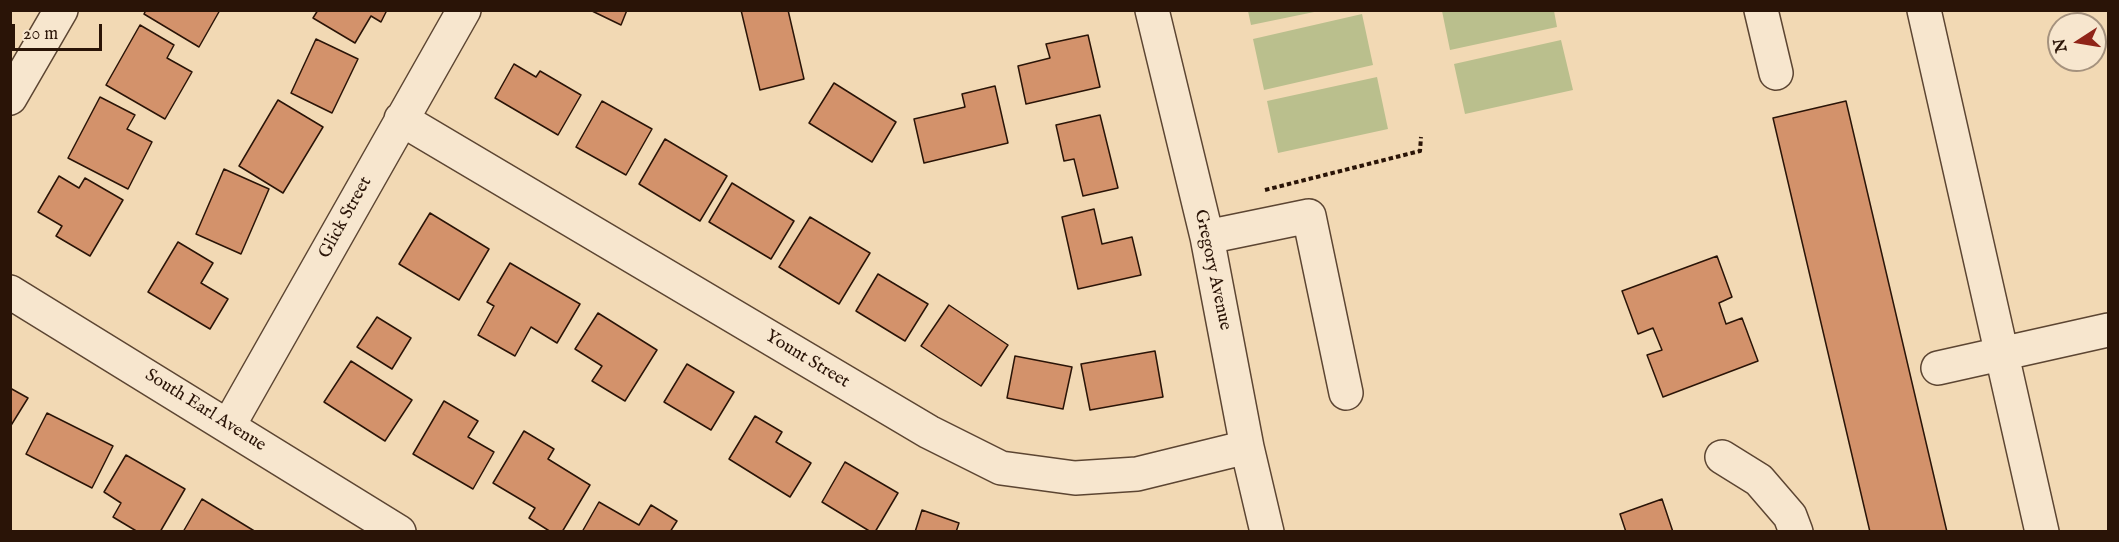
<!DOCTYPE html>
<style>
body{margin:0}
#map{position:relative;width:2119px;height:542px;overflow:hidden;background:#f2d9b4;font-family:"IM FELL English",serif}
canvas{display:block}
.frame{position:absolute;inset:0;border:12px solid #2a1407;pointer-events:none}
.north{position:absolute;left:2047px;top:12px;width:60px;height:60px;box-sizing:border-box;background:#f7e6ce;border:2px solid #a5927e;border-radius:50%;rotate:258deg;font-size:16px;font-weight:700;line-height:24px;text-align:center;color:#2a1407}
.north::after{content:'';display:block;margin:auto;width:21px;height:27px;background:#8f2418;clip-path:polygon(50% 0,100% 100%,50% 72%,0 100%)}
.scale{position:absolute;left:12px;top:24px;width:90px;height:27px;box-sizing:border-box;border:3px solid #2a1407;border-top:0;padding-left:8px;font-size:18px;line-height:21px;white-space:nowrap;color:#2a1407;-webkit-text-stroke:4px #f7e6ce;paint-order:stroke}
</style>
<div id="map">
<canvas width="2119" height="542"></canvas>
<div class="frame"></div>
<div class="north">N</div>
<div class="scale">20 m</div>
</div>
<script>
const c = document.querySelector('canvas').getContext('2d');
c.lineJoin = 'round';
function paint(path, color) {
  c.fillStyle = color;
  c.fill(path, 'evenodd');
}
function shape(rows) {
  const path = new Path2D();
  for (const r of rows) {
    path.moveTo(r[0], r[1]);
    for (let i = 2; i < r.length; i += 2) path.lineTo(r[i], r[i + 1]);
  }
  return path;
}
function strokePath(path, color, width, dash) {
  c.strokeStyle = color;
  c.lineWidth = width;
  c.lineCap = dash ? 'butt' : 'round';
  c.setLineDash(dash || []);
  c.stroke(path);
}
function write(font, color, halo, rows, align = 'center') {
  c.font = font + ' "IM FELL English",serif';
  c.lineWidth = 5;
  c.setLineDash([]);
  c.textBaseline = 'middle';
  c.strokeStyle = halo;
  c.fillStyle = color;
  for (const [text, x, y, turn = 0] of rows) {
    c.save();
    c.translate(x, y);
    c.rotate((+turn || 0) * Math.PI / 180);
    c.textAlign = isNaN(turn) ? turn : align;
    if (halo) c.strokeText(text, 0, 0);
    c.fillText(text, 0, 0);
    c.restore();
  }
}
paint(shape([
 [1248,11,1248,10,1319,11,1251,25],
 [1442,11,1554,11,1557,27,1450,50],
 [1362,14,1373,65,1264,90,1253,39],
 [1561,40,1573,90,1465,114,1454,64],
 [1377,77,1388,129,1278,153,1267,101]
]), '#babf8d');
const building = shape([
 [146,10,220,10,199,47,144,14,146,10],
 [318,10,387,10,381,22,371,16,355,43,313,18,318,10],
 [590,10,627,10,621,25,590,10],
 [741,10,788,10,804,79,760,90,741,10],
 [140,25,174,45,167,58,192,72,165,119,106,85,140,25],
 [1088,35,1100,87,1026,104,1018,66,1050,58,1046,44,1088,35],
 [316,39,358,59,332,113,291,93,316,39],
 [514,64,536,77,540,71,581,95,558,135,495,98,514,64],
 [834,83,896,122,872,162,809,123,834,83],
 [995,86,1008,143,924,163,914,119,965,107,962,94,995,86],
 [100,97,135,115,127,129,152,142,128,189,68,158,100,97],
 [278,100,323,127,283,193,239,166,278,100],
 [602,101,652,129,626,175,576,147,602,101],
 [1846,101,1947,532,1870,532,1773,118,1846,101],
 [1100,115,1118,188,1083,196,1074,159,1064,161,1056,125,1100,115],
 [665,139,727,176,700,221,639,184,665,139],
 [224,169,269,189,241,254,196,234,224,169],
 [59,176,79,188,85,178,123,200,90,256,56,236,62,226,38,212,59,176],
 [732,183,794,221,771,259,709,222,732,183],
 [1094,209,1102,244,1132,237,1141,275,1078,289,1062,217,1094,209],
 [430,213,489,249,459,300,399,264,430,213],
 [810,217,870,253,839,304,779,267,810,217],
 [178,242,213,263,201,283,228,299,210,329,148,292,178,242],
 [1717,256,1732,297,1719,303,1726,324,1742,318,1758,361,1663,397,1647,355,1662,350,1653,328,1638,334,1622,291,1717,256],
 [510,263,580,304,557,343,531,327,515,356,478,335,494,306,487,302,510,263],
 [878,274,928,304,905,341,856,311,878,274],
 [949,305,1008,345,981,386,921,346,949,305],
 [598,313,657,350,625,401,592,381,602,366,575,349,598,313],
 [377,317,411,338,392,369,357,347,377,317],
 [1155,351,1163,397,1090,410,1081,364,1155,351],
 [1015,356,1072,367,1063,409,1007,398,1015,356],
 [351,361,412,400,385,441,324,402,351,361],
 [687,364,734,392,711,430,664,402,687,364],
 [10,388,28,398,10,427,10,388],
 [444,401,478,421,468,437,494,452,473,489,413,454,444,401],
 [47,413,113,446,92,488,26,454,47,413],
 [755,416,782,432,776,442,811,463,790,497,729,459,755,416],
 [524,431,554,449,548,459,590,485,562,532,551,532,529,518,535,508,493,483,524,431],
 [126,455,185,489,160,532,138,532,113,517,121,503,104,492,126,455],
 [845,462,898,493,875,532,871,532,822,502,845,462],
 [202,499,256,532,183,532,202,499],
 [1662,499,1673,532,1626,532,1620,514,1662,499],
 [599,502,639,525,651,505,677,521,670,532,582,532,599,502],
 [922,510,959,523,956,532,915,532,922,510]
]);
paint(building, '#d3926b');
strokePath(building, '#2a1407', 1.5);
const minor = shape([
 [1152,10,1207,237,1247,447,1267,532],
 [1761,10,1776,73],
 [1924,10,2042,532],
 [10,98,61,10],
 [401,119,929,432,1001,468,1075,478,1137,474,1247,447],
 [1207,237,1309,216,1346,393],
 [10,292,399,532],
 [1938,368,2108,330],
 [229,425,464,10],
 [1722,457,1759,480,1790,516,1796,532]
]);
strokePath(minor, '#5c4532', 36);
strokePath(shape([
 [1265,190,1420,151,1421,137]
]), '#2a1407', 4, [4.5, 3]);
strokePath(minor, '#f7e6ce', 33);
write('18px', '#2a1407', '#f7e6ce', [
 ["Glick Street",346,218,-61],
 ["Gregory Avenue",1212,270,78],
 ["Yount Street",807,360,31],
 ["South Earl Avenue",205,411,32]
]);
</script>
